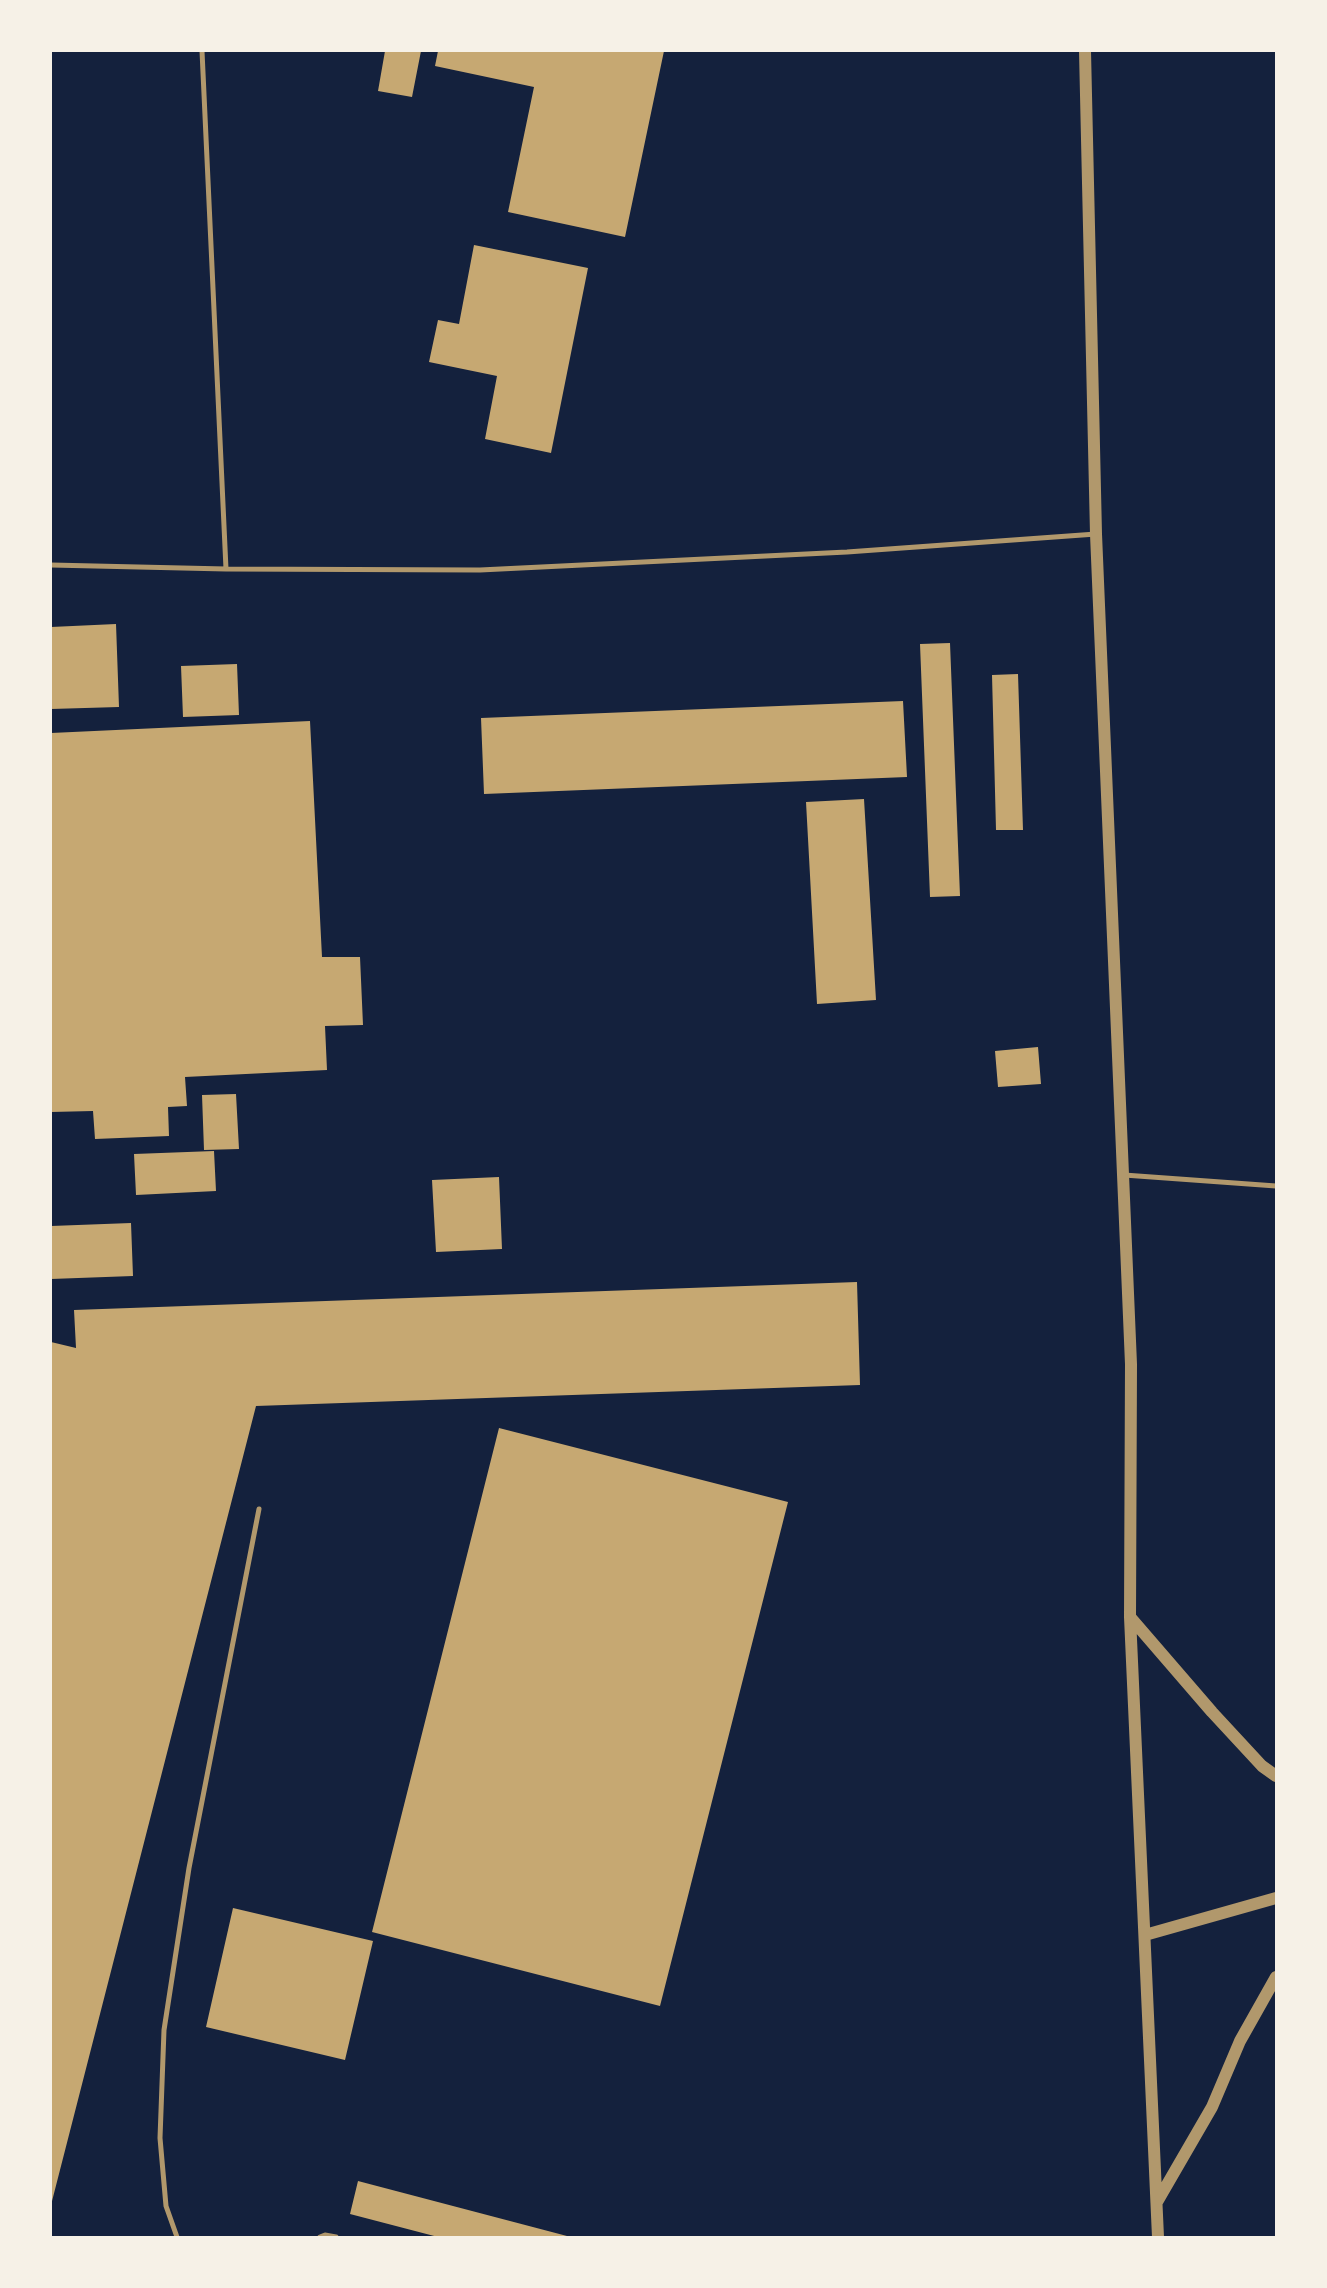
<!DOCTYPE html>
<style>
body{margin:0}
#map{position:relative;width:1327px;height:2288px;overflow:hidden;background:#14213d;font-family:"Exo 2",sans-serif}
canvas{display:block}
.frame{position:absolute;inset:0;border:52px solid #f6f1e7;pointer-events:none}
</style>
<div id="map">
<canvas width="1327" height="2288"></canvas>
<div class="frame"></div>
</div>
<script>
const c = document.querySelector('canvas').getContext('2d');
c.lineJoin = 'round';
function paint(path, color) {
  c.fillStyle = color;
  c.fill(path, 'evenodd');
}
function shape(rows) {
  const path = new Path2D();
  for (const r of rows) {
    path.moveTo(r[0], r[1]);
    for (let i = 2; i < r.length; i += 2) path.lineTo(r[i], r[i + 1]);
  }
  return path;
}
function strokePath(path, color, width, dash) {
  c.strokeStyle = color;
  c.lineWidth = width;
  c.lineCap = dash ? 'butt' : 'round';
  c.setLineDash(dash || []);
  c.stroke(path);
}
paint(shape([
 [385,51,421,51,412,97,378,91],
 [438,51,664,51,625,237,508,212,534,87,435,66],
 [474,245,588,268,551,453,485,439,497,376,429,362,438,320,459,324],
 [116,624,119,707,51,709,51,627],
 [950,643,960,896,930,897,920,644],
 [237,664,239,715,183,717,181,666],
 [1018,674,1023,830,996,830,992,675],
 [903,701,907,777,484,794,481,718],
 [310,721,322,957,360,957,363,1025,325,1026,327,1070,185,1077,187,1106,168,1107,169,1136,95,1139,93,1111,51,1112,51,733],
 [864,799,876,1000,817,1004,806,802],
 [1038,1047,1041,1084,998,1087,995,1051],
 [236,1094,239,1149,204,1150,202,1095],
 [214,1151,216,1191,136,1195,134,1154],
 [499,1177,502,1249,436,1252,432,1180],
 [131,1223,133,1276,51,1279,51,1226],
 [857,1282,860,1385,256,1406,51,2205,51,1342,76,1348,74,1310],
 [499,1428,788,1502,660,2006,372,1932],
 [233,1908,373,1941,345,2060,206,2027],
 [358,2181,567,2236,567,2237,438,2237,350,2214]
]), '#c6a872');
strokePath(shape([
 [202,51,226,569,480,570,847,552,1096,534],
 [51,565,226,569],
 [1124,1175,1276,1186],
 [177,2237,166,2206,160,2138,164,2030,189,1868,259,1509],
 [320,2237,325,2235,336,2237]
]), '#b1986c', 5);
strokePath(shape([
 [1085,51,1096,534,1131,1364,1130,1617,1158,2237],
 [1130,1617,1212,1712,1262,1766,1276,1776],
 [1145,1935,1276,1898],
 [1157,2202,1212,2107,1240,2041,1276,1977]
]), '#b1986c', 12);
</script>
